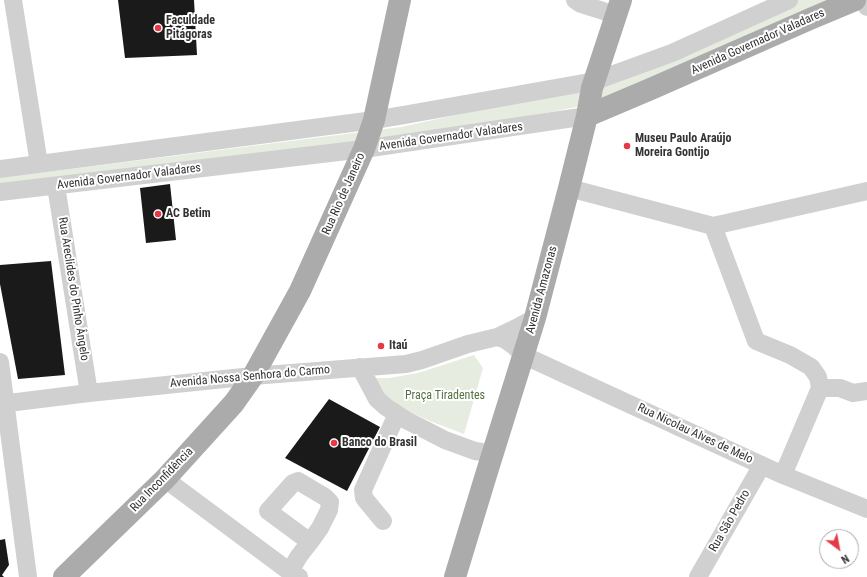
<!DOCTYPE html>
<meta charset="utf-8">
<style>
body{margin:0}
#map{position:relative;width:867px;height:577px;overflow:hidden;background:#fff;font-family:"Roboto Condensed",sans-serif}
canvas{display:block}
.north{position:absolute;left:819px;top:529px;width:40px;height:40px;box-sizing:border-box;background:#fff;border:1px solid #adadad;border-radius:50%;rotate:148deg;font-size:11px;font-weight:700;line-height:16px;text-align:center;color:#333}
.north::after{content:'';display:block;margin:auto;width:14px;height:18px;background:#e63946;clip-path:polygon(50% 0,100% 100%,50% 72%,0 100%)}
</style>
<div id="map">
<canvas width="867" height="577"></canvas>
<div class="north">N</div>
</div>
<script>
const c = document.querySelector('canvas').getContext('2d');
c.lineJoin = 'round';
function paint(path, color) {
  c.fillStyle = color;
  c.fill(path, 'evenodd');
}
function shape(rows) {
  const path = new Path2D();
  for (const r of rows) {
    path.moveTo(r[0], r[1]);
    for (let i = 2; i < r.length; i += 2) path.lineTo(r[i], r[i + 1]);
  }
  return path;
}
function strokePath(path, color, width, dash) {
  c.strokeStyle = color;
  c.lineWidth = width;
  c.lineCap = dash ? 'butt' : 'round';
  c.setLineDash(dash || []);
  c.stroke(path);
}
function write(font, color, halo, rows, align = 'center') {
  c.font = font + ' "Roboto Condensed",sans-serif';
  c.lineWidth = 4;
  c.setLineDash([]);
  c.textBaseline = 'middle';
  c.strokeStyle = halo;
  c.fillStyle = color;
  for (const [text, x, y, turn = 0] of rows) {
    c.save();
    c.translate(x, y);
    c.rotate((+turn || 0) * Math.PI / 180);
    c.textAlign = isNaN(turn) ? turn : align;
    if (halo) c.strokeText(text, 0, 0);
    c.fillText(text, 0, 0);
    c.restore();
  }
}
paint(shape([
 [798,0,833,0,611,100,551,112,436,131,289,153,0,185,0,178,401,127,616,80],
 [474,355,483,368,464,434,430,421,406,410,383,397,375,378,389,378,418,373]
]), '#e6ecdf');
paint(shape([
 [118,0,194,0,197,55,125,58],
 [170,184,176,240,146,243,140,188],
 [51,261,65,375,18,379,0,284,0,265],
 [329,399,380,427,347,491,285,458],
 [5,539,9,565,2,575,4,577,0,577,0,540]
]), '#1a1a1a');
strokePath(shape([
 [13,0,39,164],
 [575,0,581,4,616,15],
 [865,0,867,7],
 [0,169,374,120,404,115,595,81,672,53,789,0],
 [56,186,89,393],
 [569,188,713,226,867,191],
 [0,192,364,149,587,116],
 [713,226,756,341,790,355,811,367,818,377,820,388,783,475],
 [497,337,504,339,514,346,523,355,783,475,867,509],
 [0,362,28,577],
 [360,367,377,399,386,407,406,420,445,440,475,451,482,452,493,453],
 [820,388,840,388,853,393,867,391],
 [0,404,89,393,253,376,406,364,422,360,468,344,497,337,520,326,535,318],
 [165,479,286,569,299,577],
 [383,521,364,498,363,490,397,414],
 [290,571,299,556,310,542,320,528,329,510,330,502,325,497,298,481,293,483,268,511,310,542],
 [698,577,762,465]
]), '#d0d0d0', 18);
strokePath(shape([
 [587,116,653,88,810,19,855,0],
 [64,577,165,479,234,403,253,376,300,291,364,149,374,120,400,0],
 [455,577,486,475,535,318,569,188,587,116,592,88,621,0]
]), '#ababab', 22);
for (const [x, y, r, color] of [
 [158,28,4,"#e63946"],
 [627,146,4,"#e63946"],
 [158,214,4,"#e63946"],
 [381,346,4,"#e63946"],
 [334,443,4,"#e63946"]
]) {
  const dot = new Path2D();
  dot.arc(x, y, r, 0, 2 * Math.PI);
  c.fillStyle = color;
  c.fill(dot);
  strokePath(dot, '#fff', 1.5);
}
write('bold 12px', '#333', '#fff', [
 ["Faculdade",166,21],
 ["Pitágoras",166,35],
 ["Museu Paulo Araújo",635,139],
 ["Moreira Gontijo",635,153],
 ["AC Betim",166,214],
 ["Itaú",389,346],
 ["Banco do Brasil",342,443]
], 'left');
write('12px', '#333', '#fff', [
 ["Avenida Governador Valadares",758,42,-24],
 ["Avenida Governador Valadares",451,137,-8],
 ["Avenida Governador Valadares",129,177,-7],
 ["Rua Rio de Janeiro",344,194,-66],
 ["Rua Areclides do Pinho Ângelo",73,289,81],
 ["Avenida Amazonas",542,290,-75],
 ["Avenida Nossa Senhora do Carmo",250,377,-5],
 ["Rua Nicolau Alves de Melo",695,434,25],
 ["Rua Inconfidência",162,480,-46],
 ["Rua São Pedro",730,521,-60]
]);
write('12px', '#56703f', '#fff', [
 ["Praça Tiradentes",445,396]
]);
</script>
